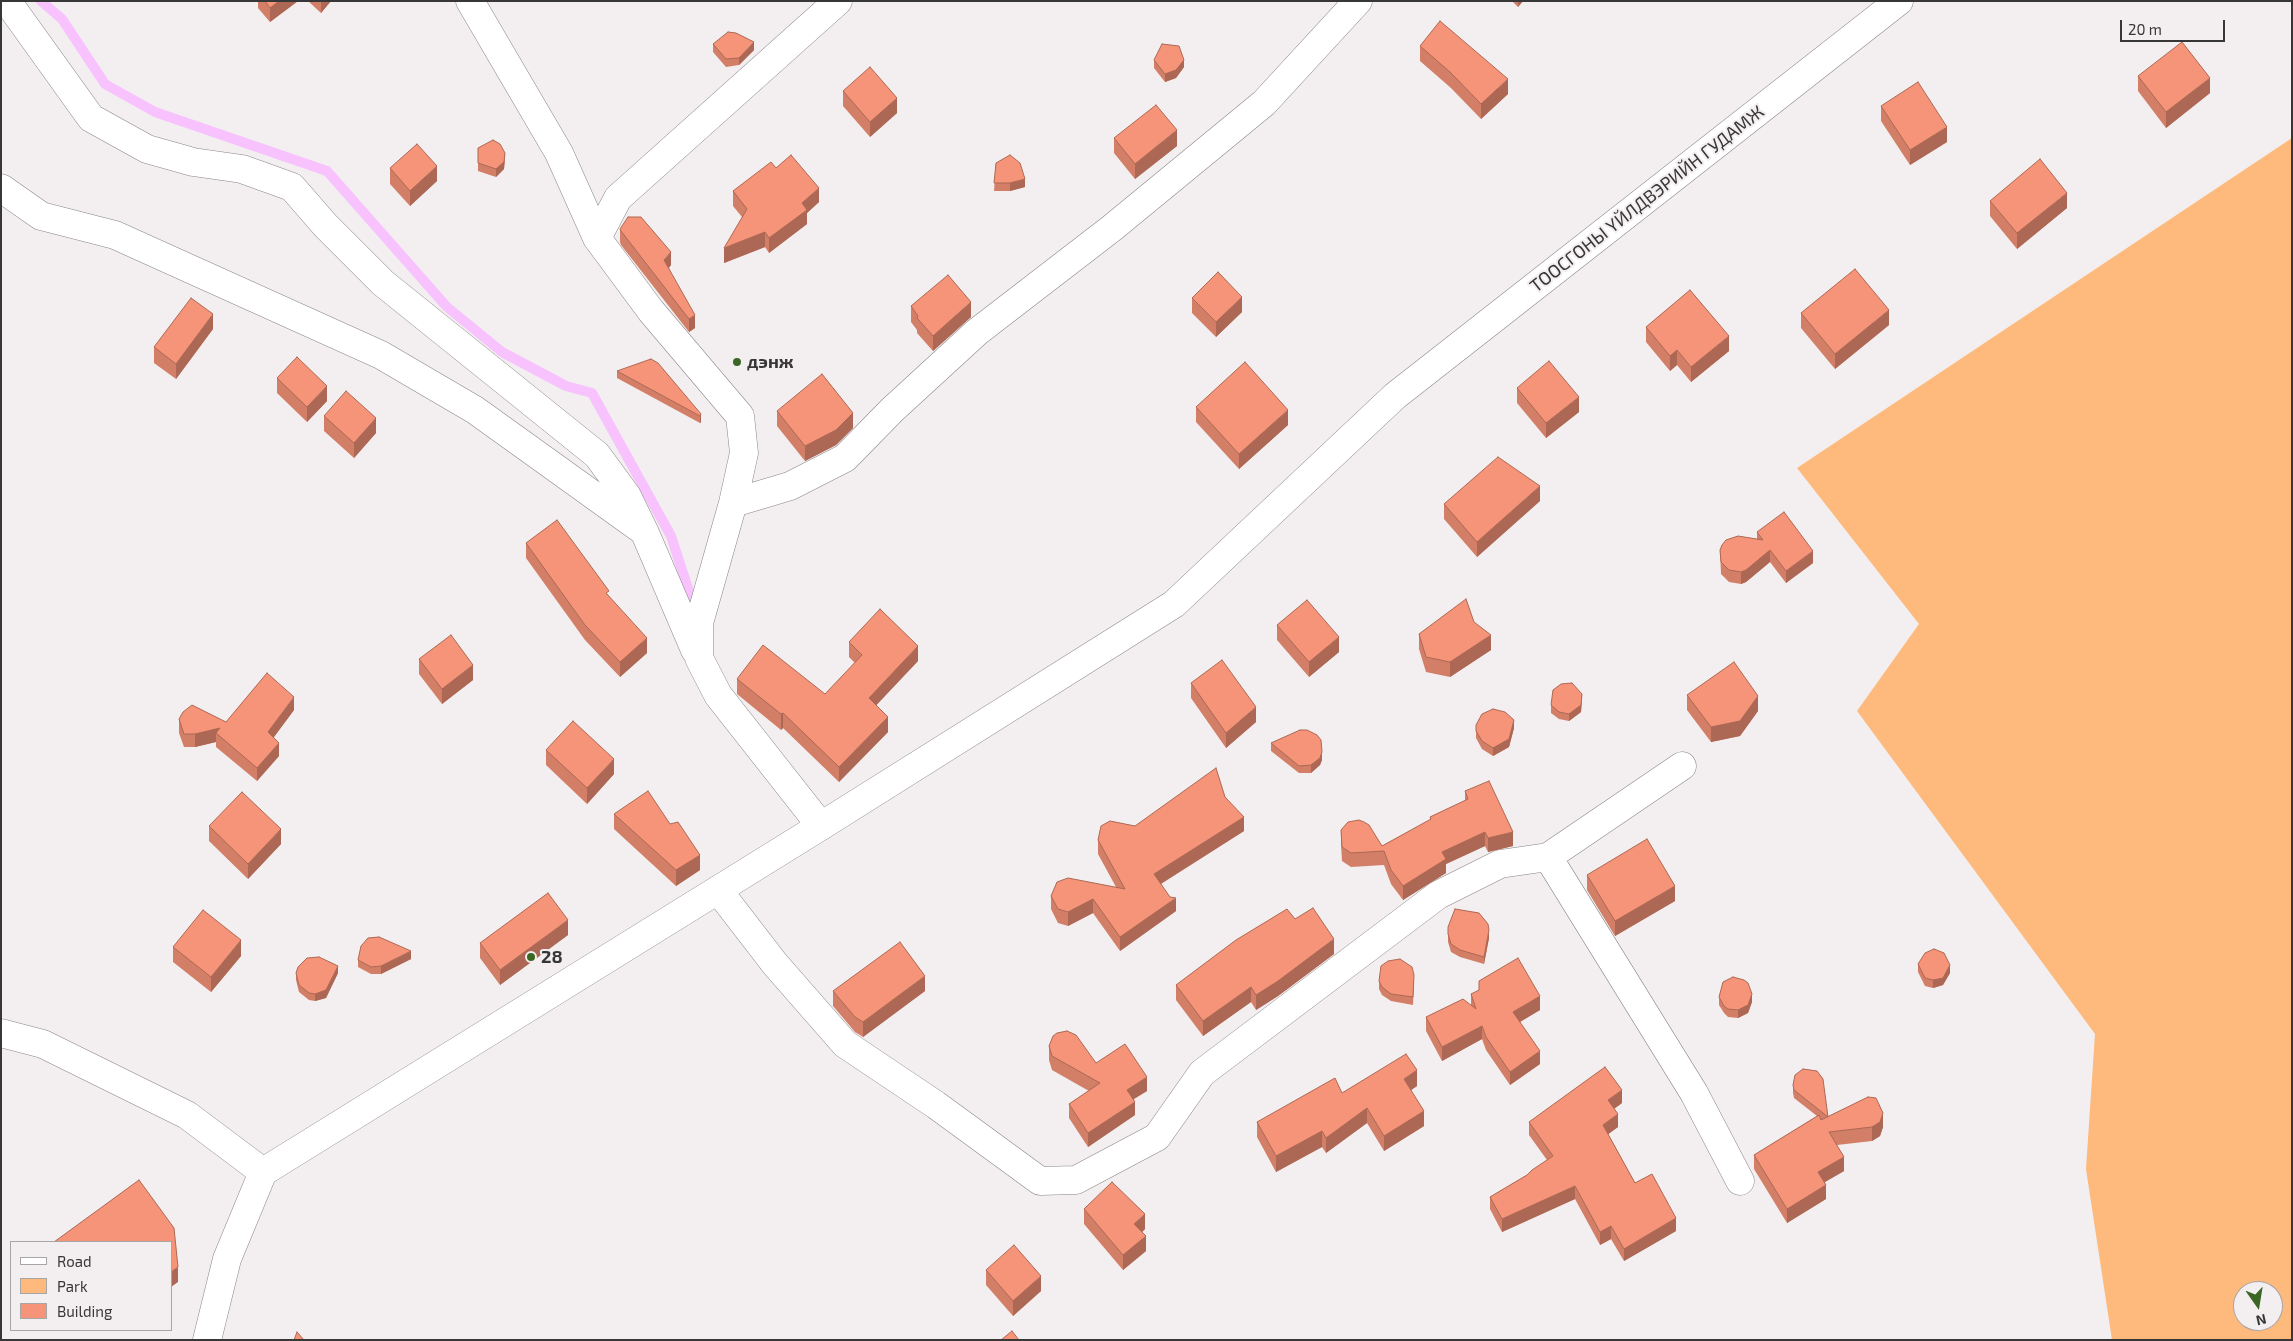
<!DOCTYPE html>
<meta charset="utf-8">
<style>
body{margin:0}
#map{position:relative;width:2293px;height:1341px;overflow:hidden;background:#f3eeef;font-family:"Exo 2",sans-serif}
canvas{display:block}
.frame{position:absolute;inset:0;border:2px solid #383737;pointer-events:none}
.legend{position:absolute;left:10px;top:1241px;width:162px;height:90px;box-sizing:border-box;background:#f3eeef;border:1px solid #a8a5a5;margin:0;padding:6px 9px;list-style:none;font-size:15px;color:#383737}
.legend li{display:flex;align-items:center;gap:10px;height:25px}
.legend b{width:25px;border:1px solid #a8a5a5}
.north{position:absolute;left:2233px;top:1281px;width:50px;height:50px;box-sizing:border-box;background:#f3eeef;border:1px solid #a8a5a5;border-radius:50%;rotate:167deg;font-size:14px;font-weight:700;line-height:20px;text-align:center;color:#383737}
.north::after{content:'';display:block;margin:auto;width:18px;height:22px;background:#3b6623;clip-path:polygon(50% 0,100% 100%,50% 72%,0 100%)}
.scale{position:absolute;left:2120px;top:20px;width:105px;height:22px;box-sizing:border-box;border:2px solid #383737;border-top:0;padding-left:6px;font-size:15px;line-height:18px;white-space:nowrap;color:#383737;-webkit-text-stroke:4px #f3eeef;paint-order:stroke}
</style>
<div id="map">
<canvas width="2293" height="1341"></canvas>
<div class="frame"></div>
<ul class="legend">
<li><b style="height:6px;background:#fff"></b>Road</li>
<li><b style="height:14px;background:#feb97d"></b>Park</li>
<li><b style="height:14px;background:#f59478"></b>Building</li>
</ul>
<div class="north">N</div>
<div class="scale">20 m</div>
</div>
<script>
const c = document.querySelector('canvas').getContext('2d');
c.lineJoin = 'round';
function paint(path, color) {
  c.fillStyle = color;
  c.fill(path, 'evenodd');
}
function shape(rows) {
  const path = new Path2D();
  for (const r of rows) {
    path.moveTo(r[0], r[1]);
    for (let i = 2; i < r.length; i += 2) path.lineTo(r[i], r[i + 1]);
  }
  return path;
}
function strokePath(path, color, width, dash) {
  c.strokeStyle = color;
  c.lineWidth = width;
  c.lineCap = dash ? 'butt' : 'round';
  c.setLineDash(dash || []);
  c.stroke(path);
}
function write(font, color, halo, rows, align = 'center') {
  c.font = font + ' "Exo 2",sans-serif';
  c.lineWidth = 4;
  c.setLineDash([]);
  c.textBaseline = 'middle';
  c.strokeStyle = halo;
  c.fillStyle = color;
  for (const [text, x, y, turn = 0] of rows) {
    c.save();
    c.translate(x, y);
    c.rotate((+turn || 0) * Math.PI / 180);
    c.textAlign = isNaN(turn) ? turn : align;
    if (halo) c.strokeText(text, 0, 0);
    c.fillText(text, 0, 0);
    c.restore();
  }
}
paint(shape([
 [2292,138,2292,1340,2112,1340,2086,1169,2095,1034,1857,711,1919,624,1797,468],
 [2243,1291,2273,1291,2273,1321,2243,1321]
]), '#feb97d');
strokePath(shape([
 [41,1,62,19,105,84,155,112,327,171,447,307,502,352,566,386,592,393,671,536,695,610]
]), '#f7c2fe', 10);
const minor = shape([
 [7,1,91,118,147,149,193,162,242,169,292,187,325,225,383,283,597,455,627,496,645,533,695,650],
 [470,1,559,153,597,238,651,311,740,416,744,453,733,503],
 [1,188,41,216,115,235,381,355,475,410,642,530],
 [597,238,618,198,838,1],
 [821,826,718,695,699,658,699,623,733,503,790,486,845,458,892,410,977,332,1112,228,1264,103,1358,1],
 [1548,857,1694,1093,1740,1181],
 [718,890,775,964,845,1044,936,1105,1040,1181,1076,1180,1157,1137,1202,1073,1438,895,1500,864,1548,857,1682,766],
 [1,1033,43,1044,187,1115,263,1172,227,1259,207,1340]
]);
const major = shape([
 [263,1172,821,826,1174,604,1395,396,1899,1]
]);
strokePath(minor, '#8a8687', 29);
strokePath(major, '#8a8687', 29);
strokePath(minor, '#fff', 28);
strokePath(major, '#fff', 28);
paint(shape([
 [258,1,298,1,270,22,258,8],
 [308,1,331,1,321,13],
 [1512,1,1523,1,1518,7],
 [713,44,754,50,739,65,726,67,713,52],
 [1420,46,1508,94,1481,119,1451,88,1420,61],
 [1154,60,1184,67,1176,78,1165,82,1154,68],
 [2138,76,2210,93,2166,128,2138,91],
 [843,91,897,113,870,137,843,106],
 [1881,106,1947,142,1910,165,1881,121],
 [1114,138,1177,146,1135,179,1114,153],
 [505,161,504,169,496,177,478,171,478,163],
 [996,163,1025,187,1010,191,994,191],
 [390,168,437,181,410,206,390,184],
 [776,168,819,202,807,213,807,224,769,253,765,247,724,263,742,217,733,206,733,191],
 [1990,201,2067,208,2017,249,1990,216],
 [620,229,671,265,669,268,695,328,689,332,621,245,620,242],
 [1192,298,1242,312,1216,337,1192,313],
 [911,306,971,317,933,351,917,333,917,330,911,322],
 [1801,313,1889,325,1835,369,1801,328],
 [1646,327,1729,351,1691,382,1677,365,1670,371,1646,342],
 [213,329,176,379,154,363,154,347],
 [617,371,701,414,701,422,700,423,617,378],
 [277,378,327,401,307,422,277,393],
 [1517,388,1579,412,1546,438,1517,403],
 [1196,407,1288,425,1239,469,1196,422],
 [777,411,853,428,836,445,805,461,777,426],
 [324,416,376,433,354,458,324,431],
 [1540,501,1477,557,1444,519,1444,504],
 [1757,532,1813,563,1786,583,1770,562,1746,582,1741,584,1729,582,1721,574,1720,550,1757,539],
 [526,543,609,596,647,653,620,677,585,640,526,558],
 [1474,622,1491,650,1450,677,1426,672,1419,649,1419,634],
 [1277,625,1339,652,1309,677,1277,640],
 [849,642,918,661,876,705,888,732,839,782,783,728,781,730,737,694,737,679,825,694,855,663,849,657],
 [419,659,473,680,442,704,419,674],
 [1191,683,1256,722,1226,748,1191,698],
 [1687,695,1758,711,1740,736,1711,742,1687,710],
 [1582,702,1581,712,1569,721,1559,719,1551,713,1551,705],
 [294,710,274,737,279,756,257,781,216,747,216,742,195,747,184,747,179,733,179,719,226,722],
 [1476,725,1514,728,1509,747,1493,756,1482,749,1476,738],
 [1271,743,1322,760,1320,765,1311,773,1299,773,1271,751],
 [546,750,614,774,587,804,546,765],
 [1465,791,1513,846,1488,852,1485,846,1446,864,1446,873,1403,900,1391,884,1384,865,1351,867,1342,861,1341,844,1341,830,1382,846,1430,820,1430,817,1465,801],
 [1225,797,1244,831,1161,884,1176,911,1120,951,1093,913,1068,926,1058,923,1051,909,1051,896,1116,887,1098,854,1098,840,1135,826],
 [614,814,700,870,676,886,614,829],
 [209,826,281,844,248,879,209,841],
 [1587,875,1675,901,1615,936,1587,890],
 [1295,919,1334,954,1278,996,1256,1010,1251,1002,1203,1036,1176,1000,1176,985],
 [1448,927,1489,938,1484,964,1460,957,1451,952,1448,942],
 [568,935,500,985,480,958,480,943],
 [173,947,241,956,211,992,173,962],
 [411,959,381,974,371,974,358,967,358,960],
 [1918,964,1950,973,1943,985,1933,988,1925,986,1918,972],
 [296,973,338,973,326,998,315,1001,309,1000,299,992,296,980],
 [1379,981,1414,983,1413,1005,1391,1001,1382,995,1379,989],
 [833,991,925,991,863,1037,855,1032,833,1006],
 [1471,994,1540,1010,1520,1022,1540,1064,1510,1085,1486,1050,1482,1039,1442,1061,1426,1031,1426,1017,1471,1005],
 [1719,997,1752,1002,1748,1013,1738,1018,1728,1017,1724,1013,1719,1005],
 [1049,1046,1096,1063,1147,1091,1134,1099,1135,1115,1088,1147,1069,1118,1069,1104,1089,1091,1052,1070,1049,1060],
 [1793,1085,1828,1116,1883,1127,1880,1136,1872,1141,1837,1145,1844,1171,1825,1182,1826,1199,1787,1223,1754,1169,1754,1155,1817,1116,1794,1098,1793,1093],
 [1417,1086,1411,1090,1424,1126,1384,1151,1367,1123,1326,1153,1322,1147,1276,1172,1257,1137,1257,1122,1342,1093],
 [1622,1103,1614,1109,1618,1127,1608,1134,1635,1183,1676,1231,1624,1261,1611,1239,1600,1245,1575,1199,1502,1232,1490,1209,1490,1197,1527,1175,1547,1160,1529,1135,1529,1122],
 [1084,1209,1145,1229,1142,1232,1146,1251,1123,1270,1084,1224],
 [986,1270,1041,1291,1013,1316,986,1285]
]), '#d37f67');
paint(shape([
 [279,1,298,1,270,22,270,8],
 [321,1,331,1,321,13],
 [1518,1,1523,1,1518,7],
 [754,42,754,50,739,65,739,58],
 [1184,60,1184,67,1176,78,1165,82,1165,74],
 [2210,78,2210,93,2166,128,2166,112],
 [1508,79,1508,94,1481,119,1481,104],
 [897,98,897,113,870,137,870,122],
 [1947,127,1947,142,1910,165,1910,150],
 [1177,130,1177,146,1135,179,1135,164],
 [505,153,504,169,496,177,496,169],
 [437,166,437,181,410,206,410,191],
 [1025,179,1025,187,1010,191,1010,183],
 [819,188,819,202,807,213,807,224,769,253,769,238,802,203],
 [2067,193,2067,208,2017,249,2017,233],
 [765,232,765,247,724,263,724,248],
 [671,252,671,265,664,273,664,260],
 [1242,297,1242,312,1216,337,1216,322],
 [971,302,971,317,933,351,933,336],
 [1889,310,1889,325,1835,369,1835,354],
 [213,314,213,329,176,379,176,364],
 [695,315,695,328,689,332,689,319],
 [1729,336,1729,351,1691,382,1691,367],
 [1677,350,1677,365,1670,371,1670,356],
 [327,386,327,401,307,422,307,407],
 [1579,397,1579,412,1546,438,1546,423],
 [1288,410,1288,425,1239,469,1239,454],
 [853,413,853,428,836,445,805,461,805,446],
 [701,414,701,422,700,423,700,416],
 [376,418,376,433,354,458,354,443],
 [1540,486,1540,501,1477,557,1477,542],
 [1770,550,1770,562,1746,582,1741,584,1741,572],
 [1813,551,1813,563,1786,583,1786,571],
 [1491,635,1491,650,1450,677,1450,662],
 [1339,637,1339,652,1309,677,1309,662],
 [647,638,647,653,620,677,620,662],
 [918,646,918,661,869,713,869,698],
 [473,665,473,680,442,704,442,689],
 [1582,694,1581,712,1569,721,1569,714],
 [1758,696,1758,711,1740,736,1711,742,1711,727],
 [294,697,294,710,268,745,268,732],
 [1256,707,1256,722,1226,748,1226,733],
 [783,713,783,728,781,730,781,714],
 [888,717,888,732,839,782,839,767],
 [1514,720,1514,728,1509,747,1493,756,1493,748],
 [220,728,216,733,216,742,195,747,195,734],
 [279,743,279,756,257,781,257,768],
 [1322,752,1322,760,1320,765,1311,773,1311,765],
 [614,759,614,774,587,804,587,788],
 [1244,817,1244,831,1154,888,1154,874],
 [281,829,281,844,248,879,248,864],
 [1485,832,1485,846,1446,864,1446,873,1403,900,1403,886,1442,852],
 [1513,832,1513,846,1488,852,1488,838],
 [700,855,700,870,676,886,676,870],
 [1675,886,1675,901,1615,936,1615,921],
 [1176,898,1176,911,1120,951,1120,937],
 [1093,899,1093,913,1068,926,1068,912],
 [568,920,568,935,500,985,500,970],
 [1489,930,1489,938,1484,964,1484,957],
 [1334,939,1334,954,1278,996,1256,1010,1256,995],
 [241,940,241,956,211,992,211,977],
 [411,951,411,959,381,974,381,966],
 [1950,965,1950,973,1943,985,1933,988,1933,980],
 [338,966,338,973,326,998,315,1001,315,994],
 [925,976,925,991,863,1037,863,1022],
 [1251,987,1251,1002,1203,1036,1203,1021],
 [1752,994,1752,1002,1748,1013,1738,1018,1738,1010],
 [1540,996,1540,1010,1513,1026,1513,1012],
 [1482,1026,1482,1039,1442,1061,1442,1047],
 [1540,1051,1540,1064,1510,1085,1510,1072],
 [1417,1070,1417,1086,1404,1095,1404,1079],
 [1147,1077,1147,1091,1127,1103,1127,1090],
 [1622,1090,1622,1103,1608,1113,1608,1100],
 [1135,1102,1135,1115,1088,1147,1088,1133],
 [1367,1108,1367,1123,1326,1153,1326,1138],
 [1424,1111,1424,1126,1384,1151,1384,1136],
 [1883,1113,1883,1127,1880,1136,1872,1141,1872,1127],
 [1618,1114,1618,1127,1603,1138,1603,1125],
 [1322,1131,1322,1147,1276,1172,1276,1156],
 [1844,1157,1844,1171,1818,1186,1818,1172],
 [1826,1185,1826,1199,1787,1223,1787,1209],
 [1575,1186,1575,1199,1502,1232,1502,1219],
 [1145,1214,1145,1229,1134,1240,1134,1224],
 [1676,1218,1676,1231,1624,1261,1624,1249],
 [1611,1226,1611,1239,1600,1245,1600,1232],
 [1146,1236,1146,1251,1123,1270,1123,1255],
 [178,1267,178,1282,171,1287,171,1272],
 [1041,1276,1041,1291,1013,1316,1013,1301]
]), '#ac6854');
const building = shape([
 [265,1,279,1,270,8,265,1],
 [1440,21,1508,79,1481,104,1451,73,1420,46,1440,21],
 [728,32,736,33,754,42,739,58,726,59,713,44,728,32],
 [2182,42,2210,78,2166,112,2138,76,2182,42],
 [1162,44,1179,46,1184,60,1176,70,1165,74,1154,60,1162,44],
 [870,67,897,98,870,122,843,91,870,67],
 [1918,82,1947,127,1910,150,1881,106,1918,82],
 [1156,105,1177,130,1135,164,1114,138,1156,105],
 [493,140,500,144,505,153,504,162,496,169,478,163,478,148,493,140],
 [417,144,437,166,410,191,390,168,417,144],
 [791,155,819,188,802,203,807,210,769,238,765,232,724,248,747,209,733,191,771,162,776,168,791,155],
 [1010,155,1020,163,1025,179,1010,183,994,183,996,163,1010,155],
 [2040,159,2067,193,2017,233,1990,201,2040,159],
 [628,217,641,217,671,252,664,260,695,315,689,319,621,231,620,229,628,217],
 [1855,269,1889,310,1835,354,1801,313,1855,269],
 [1218,272,1242,297,1216,322,1192,298,1218,272],
 [948,275,971,302,933,336,917,318,918,316,911,306,948,275],
 [1690,290,1729,336,1691,367,1677,350,1670,356,1646,327,1690,290],
 [191,298,213,314,176,364,154,347,191,298],
 [297,357,327,386,307,407,277,378,297,357],
 [651,359,658,363,701,414,700,416,617,371,651,359],
 [1549,361,1579,397,1546,423,1517,388,1549,361],
 [1245,362,1288,410,1239,454,1196,407,1245,362],
 [822,374,853,413,836,430,805,446,777,411,822,374],
 [346,391,376,418,354,443,324,416,346,391],
 [1498,457,1540,486,1477,542,1444,504,1498,457],
 [1784,512,1813,551,1786,571,1770,550,1746,570,1741,572,1729,570,1721,562,1720,550,1722,545,1726,540,1738,536,1763,540,1757,532,1784,512],
 [557,520,609,591,606,593,647,638,620,662,585,625,526,543,557,520],
 [1466,599,1474,622,1491,635,1450,662,1426,657,1419,634,1466,599],
 [1307,600,1339,637,1309,662,1277,625,1307,600],
 [880,609,918,646,869,698,888,717,839,767,783,713,781,714,737,679,763,645,825,694,862,655,849,642,880,609],
 [451,635,473,665,442,689,419,659,451,635],
 [1222,660,1256,707,1226,733,1191,683,1222,660],
 [1734,662,1758,696,1740,721,1711,727,1687,695,1734,662],
 [267,673,294,697,268,732,279,743,257,768,216,733,220,728,195,734,184,734,179,719,183,712,192,705,226,722,267,673],
 [1572,683,1582,694,1581,705,1569,714,1559,712,1551,705,1553,690,1561,684,1572,683],
 [1493,709,1505,712,1514,720,1509,739,1493,748,1482,741,1476,731,1476,725,1482,714,1493,709],
 [573,721,614,759,587,788,546,750,573,721],
 [1300,730,1307,730,1317,735,1321,740,1322,752,1320,758,1311,765,1299,766,1271,743,1300,730],
 [1216,768,1225,797,1244,817,1154,874,1170,897,1176,898,1120,937,1093,899,1068,912,1058,909,1051,896,1057,882,1068,878,1125,889,1098,840,1101,826,1110,821,1135,826,1216,768],
 [1489,781,1513,832,1488,838,1485,832,1442,852,1446,859,1403,886,1391,870,1384,851,1351,853,1342,847,1341,830,1348,822,1359,820,1364,822,1369,825,1382,846,1431,819,1430,817,1468,799,1465,791,1489,781],
 [648,791,670,824,678,822,700,855,676,870,614,814,648,791],
 [242,792,281,829,248,864,209,826,242,792],
 [1647,839,1675,886,1615,921,1587,875,1647,839],
 [548,893,568,920,500,970,480,943,548,893],
 [1313,908,1334,939,1278,981,1256,995,1251,987,1203,1021,1176,985,1236,940,1287,909,1295,919,1313,908],
 [1455,909,1479,913,1488,924,1489,930,1484,957,1460,950,1451,944,1448,934,1448,927,1455,909],
 [203,910,241,940,211,977,173,947,203,910],
 [379,937,411,951,381,966,371,967,358,960,361,946,368,938,379,937],
 [900,942,925,976,863,1022,855,1017,833,991,900,942],
 [1934,949,1944,953,1950,965,1943,978,1933,980,1925,978,1918,964,1925,953,1934,949],
 [319,957,338,966,326,990,315,994,309,993,299,985,296,973,298,967,307,958,319,957],
 [1518,958,1540,996,1513,1012,1540,1051,1510,1072,1486,1037,1482,1026,1442,1047,1426,1017,1463,999,1476,1009,1471,994,1479,990,1479,981,1518,958],
 [1400,959,1412,967,1414,975,1413,997,1391,994,1382,987,1379,981,1381,966,1388,961,1400,959],
 [1733,977,1744,980,1748,983,1752,994,1748,1005,1738,1010,1728,1009,1724,1006,1719,997,1723,982,1733,977],
 [1067,1031,1076,1035,1096,1063,1125,1044,1147,1077,1127,1090,1135,1102,1088,1133,1069,1104,1100,1083,1052,1056,1049,1046,1053,1036,1057,1033,1067,1031],
 [1406,1054,1417,1070,1404,1079,1424,1111,1384,1136,1367,1108,1326,1138,1322,1131,1276,1156,1257,1122,1335,1078,1342,1093,1406,1054],
 [1605,1067,1622,1090,1608,1100,1618,1114,1603,1125,1635,1183,1652,1174,1676,1218,1624,1249,1611,1226,1600,1232,1575,1186,1502,1219,1490,1197,1527,1175,1532,1170,1553,1156,1529,1122,1605,1067],
 [1803,1069,1817,1071,1823,1079,1828,1117,1794,1090,1793,1085,1795,1075,1803,1069],
 [1868,1097,1876,1098,1883,1113,1880,1122,1872,1127,1829,1132,1844,1157,1818,1172,1826,1185,1787,1209,1754,1155,1819,1115,1821,1120,1868,1097],
 [139,1180,174,1228,178,1267,171,1272,171,1242,54,1242,139,1180],
 [1112,1182,1145,1214,1134,1224,1146,1236,1123,1255,1084,1209,1112,1182],
 [1014,1245,1041,1276,1013,1301,986,1270,1014,1245],
 [1012,1331,1019,1340,1001,1340,1012,1331],
 [297,1332,304,1340,294,1340,297,1332]
]);
paint(building, '#f59478');
strokePath(building, '#ac6854', 1);
for (const [x, y, r, color] of [
 [737,362,5,"#3b6623"],
 [531,957,5,"#3b6623"]
]) {
  const dot = new Path2D();
  dot.arc(x, y, r, 0, 2 * Math.PI);
  c.fillStyle = color;
  c.fill(dot);
  strokePath(dot, '#f3eeef', 2);
}
write('18px', '#383737', '#f3eeef', [
 ["ТООСГОНЫ ҮЙЛДВЭРИЙН ГУДАМЖ",1647,199,-38]
]);
write('bold 18px', '#383737', '#f3eeef', [
 ["дэнж",747,362],
 ["28",541,957]
], 'left');
</script>
